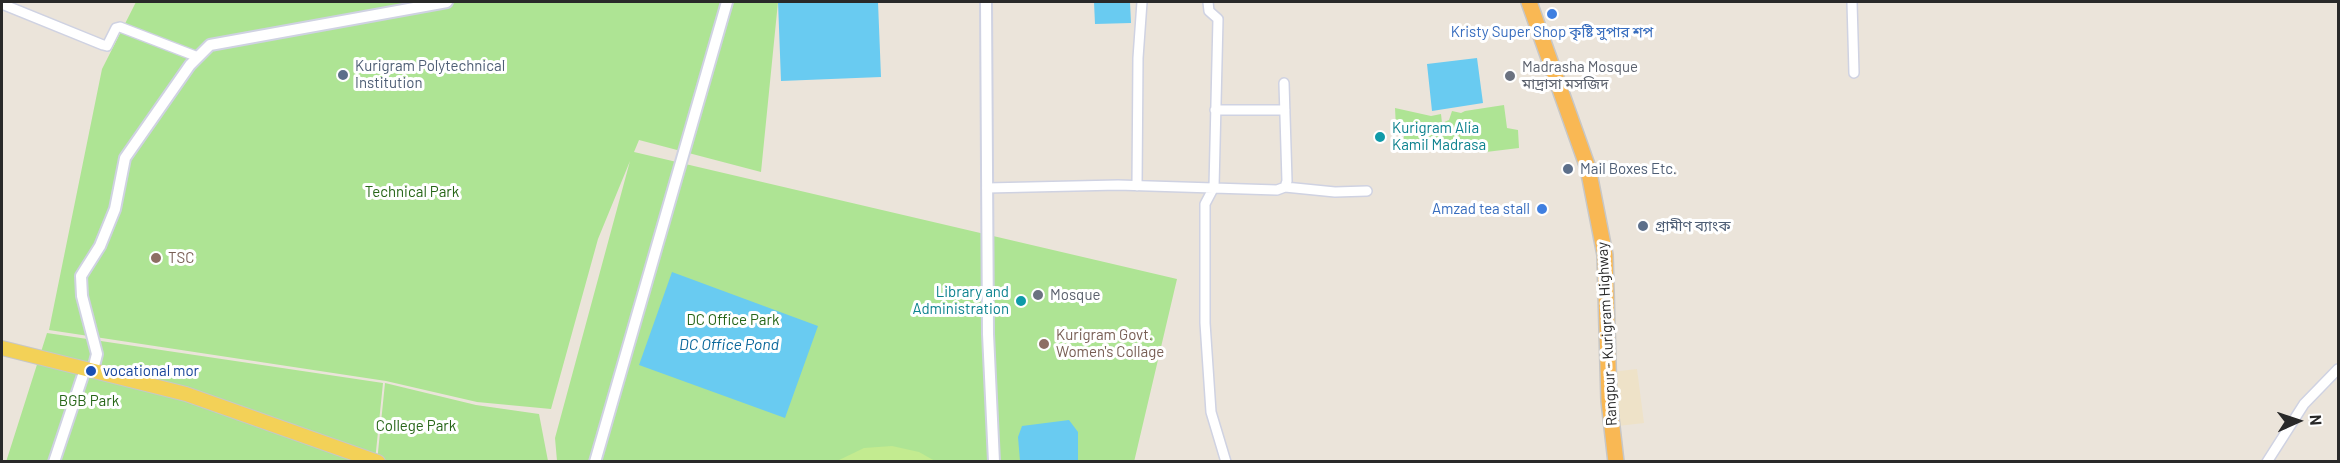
<!DOCTYPE html>
<meta charset="utf-8">
<style>
body{margin:0}
#map{position:relative;width:2340px;height:463px;overflow:hidden;background:#ebe4da;font-family:Barlow,sans-serif}
canvas{display:block}
.frame{position:absolute;inset:0;border:3px solid #292929;pointer-events:none}
.north{position:absolute;left:2268px;top:391px;width:60px;height:60px;-webkit-text-stroke:4px #fff;paint-order:stroke;rotate:87deg;font-size:16px;font-weight:700;line-height:24px;text-align:center;color:#292929}
.north::after{content:'';display:block;margin:auto;width:21px;height:27px;background:#292929;clip-path:polygon(50% 0,100% 100%,50% 72%,0 100%)}
</style>
<div id="map">
<canvas width="2340" height="463"></canvas>
<div class="frame"></div>
<div class="north">N</div>
</div>
<script>
const c = document.querySelector('canvas').getContext('2d');
c.lineJoin = 'round';
function paint(path, color) {
  c.fillStyle = color;
  c.fill(path, 'evenodd');
}
function shape(rows) {
  const path = new Path2D();
  for (const r of rows) {
    path.moveTo(r[0], r[1]);
    for (let i = 2; i < r.length; i += 2) path.lineTo(r[i], r[i + 1]);
  }
  return path;
}
function strokePath(path, color, width, dash) {
  c.strokeStyle = color;
  c.lineWidth = width;
  c.lineCap = dash ? 'butt' : 'round';
  c.setLineDash(dash || []);
  c.stroke(path);
}
function write(font, color, halo, rows, align = 'center') {
  c.font = font + ' Barlow,"Noto Sans Bengali",sans-serif';
  c.lineWidth = 6;
  c.setLineDash([]);
  c.textBaseline = 'middle';
  c.strokeStyle = halo;
  c.fillStyle = color;
  for (const [text, x, y, turn = 0] of rows) {
    c.save();
    c.translate(x, y);
    c.rotate((+turn || 0) * Math.PI / 180);
    c.textAlign = isNaN(turn) ? turn : align;
    if (halo) c.strokeText(text, 0, 0);
    c.fillText(text, 0, 0);
    c.restore();
  }
}
paint(shape([
 [1637,369,1644,423,1618,426,1611,372]
]), '#eee2c8');
paint(shape([
 [136,2,778,2,761,172,639,140,634,152,1177,279,1134,462,557,461,555,438,630,161,598,239,551,409,477,402,386,381,49,330,102,69],
 [1504,105,1507,128,1518,130,1519,148,1486,152,1482,146,1434,144,1401,150,1405,132,1396,128,1395,108,1431,116,1441,114,1442,123,1449,120,1452,111,1461,113,1465,111],
 [47,333,383,383,375,461,6,462],
 [385,383,476,405,539,414,548,461,377,462]
]), '#aee494');
paint(shape([
 [892,446,919,452,935,461,837,461,864,448]
]), '#c3eb90');
paint(shape([
 [778,2,878,2,881,77,781,81],
 [1094,2,1130,2,1131,23,1095,24],
 [1477,58,1483,103,1432,111,1427,64],
 [672,272,818,326,785,418,639,365],
 [1069,420,1078,432,1078,461,1020,461,1018,437,1022,426]
]), '#69cbf1');
const minor = shape([
 [1208,2,1209,11,1218,19,1214,187,1205,204,1205,323,1211,412,1226,462],
 [1852,2,1854,73],
 [2,4,103,45,107,46,116,28,120,27,198,57],
 [1215,110,1285,110],
 [1137,186,1138,58,1142,2],
 [1285,187,1335,192,1367,191],
 [987,188,1118,185,1277,190,1285,187,1287,181,1284,83],
 [2267,462,2304,404,2338,369]
]);
const tertiary = shape([
 [986,2,988,334,994,462],
 [93,370,97,354,82,296,81,276,100,246,115,209,125,158,190,65,210,45,447,2],
 [54,462,85,369],
 [595,462,727,2]
]);
const primary = shape([
 [2,348,186,394,378,462]
]);
const trunk = shape([
 [1529,2,1588,168,1605,255,1609,401,1616,462]
]);
strokePath(minor, '#cfd2e2', 12);
strokePath(tertiary, '#cfd2e2', 14);
strokePath(primary, '#c7c7c7', 16);
strokePath(trunk, '#c7c7c7', 18);
strokePath(minor, '#fff', 9);
strokePath(tertiary, '#fff', 10);
strokePath(primary, '#f3d157', 14);
strokePath(trunk, '#f9b854', 15);
for (const [x, y, r, color] of [
 [1552,14,6,"#3f7fe0"],
 [343,75,6,"#5c6f8a"],
 [1510,76,6,"#6b7280"],
 [1380,137,6,"#0f9aa8"],
 [1568,169,6,"#5c6f8a"],
 [1542,209,6,"#3f7fe0"],
 [1643,226,6,"#5c6f8a"],
 [156,258,6,"#8d6e63"],
 [1038,295,6,"#6b7280"],
 [1021,301,6,"#0f9aa8"],
 [1044,344,6,"#8d6e63"],
 [91,371,6,"#1a4fb4"]
]) {
  const dot = new Path2D();
  dot.arc(x, y, r, 0, 2 * Math.PI);
  c.fillStyle = color;
  c.fill(dot);
  strokePath(dot, '#fff', 2);
}
write('15px', '#366cbe', '#fff', [
 ["Kristy Super Shop কৃষ্টি সুপার শপ",1552,32],
 ["Amzad tea stall",1530,209,"right"]
]);
write('15px', '#4e5e75', '#fff', [
 ["Kurigram Polytechnical",355,66],
 ["Institution",355,83],
 ["Mail Boxes Etc.",1580,169],
 ["গ্রামীণ ব্যাংক",1655,226]
], 'left');
write('15px', '#5b616d', '#fff', [
 ["Madrasha Mosque",1522,67],
 ["মাদ্রাসা মসজিদ",1522,84],
 ["Mosque",1050,295]
], 'left');
write('15px', '#0d838f', '#fff', [
 ["Kurigram Alia",1392,128],
 ["Kamil Madrasa",1392,145],
 ["Library and",1009,292,"right"],
 ["Administration",1009,309,"right"]
], 'left');
write('15px', '#276618', '#fff', [
 ["Technical Park",412,192],
 ["DC Office Park",733,320],
 ["BGB Park",89,401],
 ["College Park",416,426]
]);
write('15px', '#785e54', '#fff', [
 ["TSC",168,258],
 ["Kurigram Govt.",1056,335],
 ["Women's Collage",1056,352]
], 'left');
write('15px', '#292929', '#fff', [
 ["Rangpur - Kurigram Highway",1607,334,-93]
]);
write('15px', '#164399', '#fff', [
 ["vocational mor",103,371]
], 'left');
write('italic 16px', '#0a679b', '#fff', [
 ["DC Office Pond",729,345]
]);
</script>
